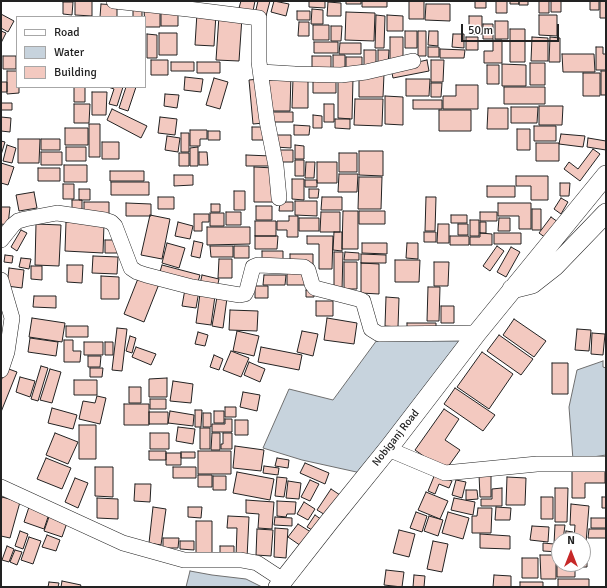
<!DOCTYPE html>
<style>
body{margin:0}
#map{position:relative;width:607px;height:588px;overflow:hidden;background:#fff;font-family:Signika,sans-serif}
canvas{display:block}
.frame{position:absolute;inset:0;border:2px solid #222;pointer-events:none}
.legend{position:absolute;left:16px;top:16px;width:130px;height:72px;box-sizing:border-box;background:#fff;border:1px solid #a7a7a7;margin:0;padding:5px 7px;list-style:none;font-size:12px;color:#222}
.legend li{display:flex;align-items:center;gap:8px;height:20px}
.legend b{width:20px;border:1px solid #a7a7a7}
.north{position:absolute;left:551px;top:532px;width:40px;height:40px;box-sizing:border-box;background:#fff;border:1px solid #a7a7a7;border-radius:50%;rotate:0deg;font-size:11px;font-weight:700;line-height:16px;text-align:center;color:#222}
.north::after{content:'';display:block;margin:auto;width:14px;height:18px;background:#c62828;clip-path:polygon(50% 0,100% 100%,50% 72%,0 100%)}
.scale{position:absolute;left:461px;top:24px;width:98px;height:18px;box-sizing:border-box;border:2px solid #222;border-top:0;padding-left:5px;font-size:12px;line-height:14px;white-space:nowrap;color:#222;-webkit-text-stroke:3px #fff;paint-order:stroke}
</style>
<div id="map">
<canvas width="607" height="588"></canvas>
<div class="frame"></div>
<ul class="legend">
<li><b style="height:5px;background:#fff"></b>Road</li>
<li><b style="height:11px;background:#c7d3dd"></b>Water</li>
<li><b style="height:11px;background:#f3c9c0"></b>Building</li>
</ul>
<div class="north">N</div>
<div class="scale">50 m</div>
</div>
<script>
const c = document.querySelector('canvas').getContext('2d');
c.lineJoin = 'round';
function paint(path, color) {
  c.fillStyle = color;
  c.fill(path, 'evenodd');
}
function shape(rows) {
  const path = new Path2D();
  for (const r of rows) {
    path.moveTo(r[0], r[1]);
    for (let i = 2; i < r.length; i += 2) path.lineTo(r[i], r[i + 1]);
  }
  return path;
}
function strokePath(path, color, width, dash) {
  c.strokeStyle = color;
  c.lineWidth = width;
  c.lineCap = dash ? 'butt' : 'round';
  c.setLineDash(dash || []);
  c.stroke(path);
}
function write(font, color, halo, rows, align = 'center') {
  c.font = font + ' Signika,sans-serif';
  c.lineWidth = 3;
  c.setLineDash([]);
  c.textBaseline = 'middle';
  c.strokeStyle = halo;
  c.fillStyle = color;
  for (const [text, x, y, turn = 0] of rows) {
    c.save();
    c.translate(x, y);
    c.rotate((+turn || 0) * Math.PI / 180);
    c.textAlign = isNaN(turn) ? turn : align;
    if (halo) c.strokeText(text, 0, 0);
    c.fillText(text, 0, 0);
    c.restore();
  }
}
const water = shape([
 [377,340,468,341,361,473,302,460,263,448,289,389,333,400,377,340],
 [603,361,603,367,606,368,606,455,573,460,569,407,577,370,603,361],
 [190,571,212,575,246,579,262,587,186,587,190,571]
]);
paint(water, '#c7d3dd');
strokePath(water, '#6f6f6f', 1);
const building = shape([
 [75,1,92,1,92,16,75,15,75,1],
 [241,1,255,1,253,11,239,8,241,1],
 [258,1,270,1,266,16,255,14,258,1],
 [274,1,289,4,286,16,271,12,274,1],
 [309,1,325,1,325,8,309,7,309,1],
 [346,1,361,1,361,4,346,4,346,1],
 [362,1,387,1,387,7,362,7,362,1],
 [409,1,424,1,424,19,409,19,409,1],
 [475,1,486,1,486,8,475,8,475,1],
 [496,1,507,1,507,13,496,13,496,1],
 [510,1,519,1,519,4,510,4,510,1],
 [519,1,528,1,528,5,519,5,519,1],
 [539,1,549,1,549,13,539,13,539,1],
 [551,1,561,1,561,12,551,12,551,1],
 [590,1,599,1,599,10,590,10,590,1],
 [600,1,606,1,606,18,600,18,600,1],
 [63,2,73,2,72,15,63,14,63,2],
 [328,2,341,3,341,16,327,16,328,2],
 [101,4,117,5,117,17,100,17,101,4],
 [426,4,450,4,450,21,425,20,426,4],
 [133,7,142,7,142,17,133,17,133,7],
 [144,9,160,9,160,27,145,27,144,9],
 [161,9,178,9,178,26,161,26,161,9],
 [312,9,323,10,323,24,311,24,312,9],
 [297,11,310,11,310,20,297,20,297,11],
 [346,12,375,13,374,41,345,40,346,12],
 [197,13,216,14,214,46,195,45,197,13],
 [1,14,14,21,8,32,1,28,1,14],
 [376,15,385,16,384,48,375,48,376,15],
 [387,15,403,16,403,31,387,31,387,15],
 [539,15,557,15,557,36,539,35,539,15],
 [219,16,242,17,239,61,216,60,219,16],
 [469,16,482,16,482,34,469,34,469,16],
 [495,21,508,21,508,39,495,39,495,21],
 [299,22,309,22,309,36,298,36,299,22],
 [483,24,493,24,493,39,483,39,483,24],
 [313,25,329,25,329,40,313,40,313,25],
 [331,26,342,26,341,41,331,41,331,26],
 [510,29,525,29,525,62,510,62,510,29],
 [1,31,6,33,1,43,1,31],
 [405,31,417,31,417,48,405,48,405,31],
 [418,31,426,31,426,56,418,56,418,31],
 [429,31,438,31,438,46,428,45,429,31],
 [159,33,177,33,177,55,159,55,159,33],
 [147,34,157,35,157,58,147,58,147,34],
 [453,34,464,34,464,48,452,47,453,34],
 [390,37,403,37,403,61,390,61,390,37],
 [466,37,478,37,478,50,466,50,466,37],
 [532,37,548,38,548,61,531,61,532,37],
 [550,37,560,38,560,62,549,62,550,37],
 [493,40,502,40,502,63,484,63,484,51,493,51,493,40],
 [314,42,338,42,338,53,314,53,314,42],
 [340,43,361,43,361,54,339,54,340,43],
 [428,47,439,47,439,57,428,57,428,47],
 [596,47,603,47,603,54,606,54,606,70,596,70,596,47],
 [440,49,465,50,464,58,440,58,440,49],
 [364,50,376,50,376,68,364,68,364,50],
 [378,50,389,50,388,65,378,65,378,50],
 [562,54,594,54,595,72,563,72,562,54],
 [333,55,345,55,345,72,333,71,333,55],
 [3,56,16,56,16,69,3,69,3,56],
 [312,56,331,56,331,72,312,72,312,56],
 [346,57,362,57,362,68,346,68,346,57],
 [151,60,168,60,168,75,151,75,151,60],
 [427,60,429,71,393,78,391,68,427,60],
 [431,60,444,60,443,82,431,82,431,60],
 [171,62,194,62,194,71,171,71,171,62],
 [197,62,220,62,220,73,197,73,197,62],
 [530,63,545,63,545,85,530,85,530,63],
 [502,64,526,65,526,86,502,86,502,64],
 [487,65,499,65,499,84,487,84,487,65],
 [7,71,17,71,17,87,19,87,19,93,7,94,7,71],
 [601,71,606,71,606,95,601,95,601,71],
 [583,73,600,73,600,96,583,96,583,73],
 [268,74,291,74,290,111,268,111,268,74],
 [359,74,384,74,383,97,359,97,359,74],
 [185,77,203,79,201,92,184,90,185,77],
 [214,78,228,82,220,109,206,105,214,78],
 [313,78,336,78,336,93,313,93,313,78],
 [338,78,353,78,352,119,338,118,338,78],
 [259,79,264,123,253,124,249,80,259,79],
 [293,79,308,79,308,108,292,108,293,79],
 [406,79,430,79,429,96,406,96,406,79],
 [1,82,7,82,7,92,1,92,1,82],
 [431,83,442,83,441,97,431,97,431,83],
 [456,85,478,85,478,109,443,109,443,96,456,96,456,85],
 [74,87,85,87,85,102,74,102,74,87],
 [108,87,123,87,117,106,109,104,114,89,108,87],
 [126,87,136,87,128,111,119,108,126,87],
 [504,87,545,87,545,104,504,104,504,87],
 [92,92,107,92,106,115,92,115,92,92],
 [165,94,179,95,177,108,164,106,165,94],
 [385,96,403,97,403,125,385,124,385,96],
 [355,99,383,99,382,126,354,125,355,99],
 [413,100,442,100,442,109,413,109,413,100],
 [1,103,12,103,12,110,1,110,1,103],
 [74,104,90,104,89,123,74,123,74,104],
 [324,104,334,104,334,122,324,122,324,104],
 [539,106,563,106,562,125,539,125,539,106],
 [511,107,538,107,537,123,511,123,511,107],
 [488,108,508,108,508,129,487,129,488,108],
 [112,109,147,126,141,138,107,120,112,109],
 [439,110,471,110,471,131,439,131,439,110],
 [268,112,293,112,293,122,268,122,268,112],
 [313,115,322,116,322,128,313,128,313,115],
 [1,117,11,118,10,132,1,131,1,117],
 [160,117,177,119,175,135,158,133,160,117],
 [335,119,350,119,350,129,335,128,335,119],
 [89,124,100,124,100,157,89,157,89,124],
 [294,125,310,126,309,135,294,135,294,125],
 [534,126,556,126,556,141,534,141,534,126],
 [252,127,264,127,264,140,252,140,252,127],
 [65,128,88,128,88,145,65,145,65,128],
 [517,129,530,129,530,150,517,150,517,129],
 [190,130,207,130,207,139,200,139,200,146,190,146,190,130],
 [208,131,220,131,220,140,208,140,208,131],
 [181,133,189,133,189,152,181,152,181,133],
 [561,134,585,136,583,147,559,144,561,134],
 [275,135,291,135,291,148,275,147,275,135],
 [167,136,180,138,178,152,165,150,167,136],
 [588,138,606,141,606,150,587,147,588,138],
 [18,139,40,139,39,163,18,163,18,139],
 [41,139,60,139,60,150,41,150,41,139],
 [1,141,5,142,1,155,1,141],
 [102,142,119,142,119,159,102,159,102,142],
 [536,143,559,143,559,161,536,161,536,143],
 [7,145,16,148,12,163,3,161,7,145],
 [295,145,304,146,304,159,295,159,295,145],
 [66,147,86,147,86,161,66,161,66,147],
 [198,147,198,166,190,166,190,148,198,147],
 [593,149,600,154,580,181,564,169,569,162,578,169,593,149],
 [276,150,293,150,293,162,275,162,276,150],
 [359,151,383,151,383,176,359,175,359,151],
 [41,152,62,152,62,165,41,165,41,152],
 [199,152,207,152,208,165,199,165,199,152],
 [179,153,189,153,189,166,179,166,179,153],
 [339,153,357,153,357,172,339,172,339,153],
 [246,155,271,156,271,166,246,166,246,155],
 [295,160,304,160,304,176,295,176,295,160],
 [306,162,315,162,314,178,305,178,306,162],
 [317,162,337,162,337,183,317,183,317,162],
 [1,163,14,167,8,185,1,183,1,163],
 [64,165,87,165,87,182,64,182,64,165],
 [254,167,274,168,274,202,254,202,254,167],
 [38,168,60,168,60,181,38,181,38,168],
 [110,171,144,171,144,181,110,181,110,171],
 [339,174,358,174,357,192,338,192,339,174],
 [174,175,193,175,193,185,174,186,174,175],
 [516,176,548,176,548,200,531,200,531,186,516,186,516,176],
 [359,177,382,177,381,209,358,209,359,177],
 [292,179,304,179,304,200,292,199,292,179],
 [305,180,317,180,317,187,305,187,305,180],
 [111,182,149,182,149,195,111,195,111,182],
 [560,183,570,183,569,196,560,196,560,183],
 [63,184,74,184,74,199,63,199,63,184],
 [487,186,515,186,515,197,487,197,487,186],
 [79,189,90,189,90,200,79,200,79,189],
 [309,189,319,189,318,198,309,198,309,189],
 [234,191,245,191,245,210,234,210,234,191],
 [34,192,37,208,19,211,16,195,34,192],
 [158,197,174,197,174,209,158,209,158,197],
 [322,197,342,197,342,210,321,210,322,197],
 [426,197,436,197,435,231,425,231,426,197],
 [561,198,568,202,561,214,554,209,561,198],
 [72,200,82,200,82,215,72,215,72,200],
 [295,201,317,201,317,216,295,215,295,201],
 [84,202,109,202,109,215,84,215,84,202],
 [280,202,293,202,293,211,279,211,280,202],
 [126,203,151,204,151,216,126,216,126,203],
 [498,203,531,203,531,229,519,229,519,216,498,216,498,203],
 [211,204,220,204,220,212,211,212,211,204],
 [256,206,272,206,272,220,256,220,256,206],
 [1,207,10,207,8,225,1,224,1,207],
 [532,209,541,209,541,230,532,230,532,209],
 [343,211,358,211,358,249,342,249,343,211],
 [359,211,385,211,385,224,359,224,359,211],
 [226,212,241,212,241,225,226,225,226,212],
 [321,212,340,212,340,232,320,232,321,212],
 [480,212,497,212,497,221,480,221,480,212],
 [210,213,224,213,224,226,210,226,210,213],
 [194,214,209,214,209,222,202,222,202,231,194,231,194,214],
 [150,215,170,219,162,259,141,255,150,215],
 [451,215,467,215,467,223,451,223,451,215],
 [289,216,298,216,298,237,287,237,287,230,277,230,277,221,289,221,289,216],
 [551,217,558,222,546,238,539,233,551,217],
 [299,218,319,218,319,231,299,231,299,218],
 [499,218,510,218,510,231,498,231,499,218],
 [470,220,479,220,479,236,470,236,470,220],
 [255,221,276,221,276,236,255,236,255,221],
 [66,222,104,224,103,253,65,251,66,222],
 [178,222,193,226,190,239,175,236,178,222],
 [480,222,486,222,486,233,480,233,480,222],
 [36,224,61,225,59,266,35,265,36,224],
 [438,224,449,224,449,243,437,243,438,224],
 [458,224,468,224,468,235,458,235,458,224],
 [207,227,250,227,250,244,207,245,207,227],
 [21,230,27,233,17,251,11,247,21,230],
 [334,232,342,232,342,251,333,250,334,232],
 [424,232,436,232,436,242,424,242,424,232],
 [480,233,492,234,492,245,470,245,470,237,480,237,480,233],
 [494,233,521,233,521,244,494,244,494,233],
 [255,236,278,236,277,249,255,249,255,236],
 [307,236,333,236,332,269,319,269,319,244,307,244,307,236],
 [450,236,469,236,469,245,450,245,450,236],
 [105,240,118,240,118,253,105,253,105,240],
 [194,241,203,243,200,258,191,256,194,241],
 [167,243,185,248,179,268,162,263,167,243],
 [362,243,387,243,387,254,362,253,362,243],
 [407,243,418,243,418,259,406,258,407,243],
 [210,246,233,246,233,257,211,257,210,246],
 [234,246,249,246,249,258,234,258,234,246],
 [497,246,504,251,490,271,483,266,497,246],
 [511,247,520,252,506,277,497,272,511,247],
 [262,251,283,251,283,262,262,262,262,251],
 [334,252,343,252,342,291,334,291,334,252],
 [345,252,359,253,359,260,344,260,345,252],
 [290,254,313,254,313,265,290,265,290,254],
 [361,254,386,255,386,263,361,263,361,254],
 [5,255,13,256,12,263,4,262,5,255],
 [93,256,118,257,117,274,92,273,93,256],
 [21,258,31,259,29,269,19,267,21,258],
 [219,259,232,259,232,278,218,278,219,259],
 [395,260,420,260,419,282,395,282,395,260],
 [344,262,357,262,357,289,344,289,344,262],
 [434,262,449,262,448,286,434,286,434,262],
 [361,263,379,264,379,294,361,293,361,263],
 [67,265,83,265,82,283,67,282,67,265],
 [162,265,200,275,197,285,159,275,162,265],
 [31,266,42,266,42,280,31,279,31,266],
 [9,268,24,270,22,288,7,286,9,268],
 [287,273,306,273,305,285,287,285,287,273],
 [202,275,219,279,217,288,200,284,202,275],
 [264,275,286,275,285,285,263,285,264,275],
 [101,276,119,277,119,299,101,299,101,276],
 [139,276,159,284,144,322,124,314,139,276],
 [255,286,268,286,268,298,255,298,255,286],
 [428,287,440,287,439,321,427,321,428,287],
 [185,289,199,291,196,308,182,306,185,289],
 [306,290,314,290,314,297,306,297,306,290],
 [200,294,215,296,211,325,196,323,200,294],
 [34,296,56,296,56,308,33,307,34,296],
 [217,297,227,298,223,328,212,326,217,297],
 [386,297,399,298,398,327,385,326,386,297],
 [316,301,333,301,333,316,316,316,316,301],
 [441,306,454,306,454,323,441,323,441,306],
 [230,310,258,311,257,331,229,330,230,310],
 [32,318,65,323,62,342,29,337,32,318],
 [327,318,357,323,354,344,324,340,327,318],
 [514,319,546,341,534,357,503,335,514,319],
 [407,323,436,323,436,330,407,330,407,323],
 [66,326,88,326,88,337,66,337,66,326],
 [117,328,127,329,122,371,112,370,117,328],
 [577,329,591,330,589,351,575,350,577,329],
 [237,331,259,336,254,356,233,351,237,331],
 [302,331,318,334,313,356,297,352,302,331],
 [198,332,208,335,205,346,195,344,198,332],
 [592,333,605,334,603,355,591,354,592,333],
 [499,335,533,359,521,375,487,351,499,335],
 [130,336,136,338,132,353,126,351,130,336],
 [30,338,58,342,56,356,28,352,30,338],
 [64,340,73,340,73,351,81,351,80,362,64,362,64,340],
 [84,342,103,342,103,355,84,355,84,342],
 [105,342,113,342,113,355,105,355,105,342],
 [136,347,156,354,151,365,132,357,136,347],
 [261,347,302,355,299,370,258,362,261,347],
 [231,351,249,358,241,377,223,370,231,351],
 [482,352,513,374,489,409,457,387,482,352],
 [214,355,223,359,219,370,210,367,214,355],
 [88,356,101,356,100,367,88,367,88,356],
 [249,362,265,369,260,382,244,375,249,362],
 [552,363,568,363,568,394,552,394,552,363],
 [41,366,48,368,38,401,31,399,41,366],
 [6,368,17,372,1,412,1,381,6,368],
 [90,368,103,368,102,377,90,377,90,368],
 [50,369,61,372,52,403,40,400,50,369],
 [20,377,35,381,30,397,16,392,20,377],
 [167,378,167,397,149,397,149,379,167,378],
 [74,380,97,380,97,395,74,395,74,380],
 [173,381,193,384,191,403,170,401,173,381],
 [129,387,141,387,141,403,129,403,129,387],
 [455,388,495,415,483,431,444,404,455,388],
 [243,392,260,395,257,411,240,407,243,392],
 [97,396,106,398,100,424,79,419,83,401,95,403,97,396],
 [150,399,166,399,166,409,150,409,150,399],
 [124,404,149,404,149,425,124,425,124,404],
 [225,407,236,407,236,417,225,417,225,407],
 [52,408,77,415,73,429,48,423,52,408],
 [444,409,459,419,445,440,460,450,445,471,415,450,444,409],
 [195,410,202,410,201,427,195,427,195,410],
 [170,411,194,415,193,426,168,423,170,411],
 [214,411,224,411,224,423,214,423,214,411],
 [149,412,168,412,168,424,149,424,149,412],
 [203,413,211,413,211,427,203,427,203,413],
 [225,419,232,419,232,432,212,432,212,424,225,424,225,419],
 [235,420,248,420,248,435,235,435,235,420],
 [79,425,96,425,96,459,79,459,79,425],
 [178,427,195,429,193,444,176,441,178,427],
 [200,428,210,428,210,449,200,449,200,428],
 [55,433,78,442,68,464,46,455,55,433],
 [150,433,169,433,169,449,150,449,150,433],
 [212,433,220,433,220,450,211,450,212,433],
 [223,433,232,433,232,449,221,449,221,444,223,444,223,433],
 [235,446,264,450,261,471,233,468,235,446],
 [149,451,166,451,166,460,149,460,149,451],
 [198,451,231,451,231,474,198,474,198,451],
 [181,452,195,452,195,458,181,458,181,452],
 [166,453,181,453,181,465,166,465,166,453],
 [46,458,71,468,62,489,37,479,46,458],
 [277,458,289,460,288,468,275,466,277,458],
 [305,463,329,473,325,484,300,473,305,463],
 [264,466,279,468,278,475,263,473,264,466],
 [95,467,113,467,113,497,95,496,95,467],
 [173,467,196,467,196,478,173,478,173,467],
 [572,468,605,468,605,483,585,483,585,498,572,498,572,468],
 [237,472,274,479,270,500,233,493,237,472],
 [435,474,452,481,449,488,439,484,435,494,428,491,435,474],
 [479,474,491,474,491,497,480,497,479,474],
 [198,475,212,475,212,487,198,487,198,475],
 [213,476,226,476,226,490,213,490,213,476],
 [277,477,287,478,284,497,275,496,277,477],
 [507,477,526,478,525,505,506,505,507,477],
 [75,478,88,483,78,508,65,502,75,478],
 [310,480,319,484,310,501,301,497,310,480],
 [456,480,466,482,462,498,452,495,456,480],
 [288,481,301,483,299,499,286,498,288,481],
 [135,484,151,484,150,502,134,501,135,484],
 [502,488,502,506,481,506,481,499,492,499,492,489,502,488],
 [555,488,568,488,567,522,555,522,555,488],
 [331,489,340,495,327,516,317,510,331,489],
 [466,490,477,490,478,499,466,500,466,490],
 [426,492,448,501,440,519,418,510,426,492],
 [2,497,20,502,10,538,1,536,1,501,2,497],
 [541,497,553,497,553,519,541,519,541,497],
 [602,497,606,497,606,508,602,508,602,497],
 [97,498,118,499,118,519,97,518,97,498],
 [454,498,475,502,473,515,451,510,454,498],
 [246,500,274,502,272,529,258,528,259,514,246,513,246,500],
 [277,501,296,502,295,514,287,514,286,517,277,516,277,501],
 [304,502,315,509,308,520,297,514,304,502],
 [30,504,50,511,44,529,24,522,30,504],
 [571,504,589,506,585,555,583,555,583,540,574,540,575,525,570,525,571,504],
 [153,507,166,509,161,545,149,543,153,507],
 [188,507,202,507,201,518,188,517,188,507],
 [496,507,511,508,510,520,495,520,496,507],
 [478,508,492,508,491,533,472,533,472,516,477,516,478,508],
 [416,512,427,516,422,532,410,528,416,512],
 [448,512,469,518,463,539,442,533,448,512],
 [50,514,68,520,62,537,44,531,50,514],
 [315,515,325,522,317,533,307,527,315,515],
 [228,516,249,517,247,558,236,557,237,528,227,528,228,516],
 [429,516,443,520,438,536,424,531,429,516],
 [275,517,292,518,292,526,274,525,275,517],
 [591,518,606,518,606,528,591,528,591,518],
 [196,521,212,521,212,555,196,555,196,521],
 [298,524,314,534,304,548,288,537,298,524],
 [555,525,565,525,563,540,559,540,559,552,543,551,543,543,554,544,555,525],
 [532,526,549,527,548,542,530,540,532,526],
 [275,528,288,529,286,558,274,557,275,528],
 [257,529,273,530,271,556,256,555,257,529],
 [589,529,606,529,606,538,588,538,589,529],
 [399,530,415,534,409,557,393,553,399,530],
 [20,531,28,534,23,549,15,546,20,531],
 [566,531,573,532,573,540,565,540,566,531],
 [480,534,510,536,510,549,480,548,480,534],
 [47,535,60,540,56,551,42,547,47,535],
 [29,537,41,541,33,564,21,560,29,537],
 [163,538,179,538,178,548,163,548,163,538],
 [180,541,194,541,194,550,180,549,180,541],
 [433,541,448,544,442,572,427,569,433,541],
 [7,546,14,549,9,562,2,560,7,546],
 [220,546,234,546,234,556,220,556,220,546],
 [15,550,22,552,17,565,10,562,15,550],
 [540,555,556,555,556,579,541,579,540,555],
 [557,557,559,557,559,564,583,564,583,558,587,558,587,567,575,567,575,577,557,577,557,557],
 [522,558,538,558,538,578,522,578,522,558],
 [386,570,404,572,402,587,384,585,386,570],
 [414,575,425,576,424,587,413,587,414,575],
 [494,575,511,576,511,587,493,587,494,575],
 [558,579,589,579,589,587,558,587,558,579],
 [62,581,81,585,80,587,61,587,62,581],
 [49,582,59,583,58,587,48,587,49,582],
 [520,582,543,582,543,587,520,587,520,582]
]);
paint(building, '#f3c9c0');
strokePath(building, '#222', 1);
const minor = shape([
 [114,1,188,9,259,18,259,62,267,121,276,166,279,198],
 [261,72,295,74,341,75,366,72,413,61],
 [1,240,13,225,18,221,25,219,57,213,105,220,111,222,115,226,131,268,137,272,146,275,192,287,240,295,245,294,247,290,253,267,258,265,304,267,308,270,312,284,315,288,358,299,363,301,371,329,379,334,477,333],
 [1,280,12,318,7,352,1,370],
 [388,449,445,473,537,464,606,464],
 [1,487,123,543,184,560,241,560,257,563,283,580]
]);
const major = shape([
 [512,289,532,284,555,266,606,213],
 [278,587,329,522,388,449,477,333,606,175]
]);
strokePath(minor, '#222', 16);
strokePath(major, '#222', 20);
strokePath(minor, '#fff', 15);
strokePath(major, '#fff', 19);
write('11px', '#222', '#fff', [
 ["Nobiganj Road",396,438,-52]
]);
</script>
